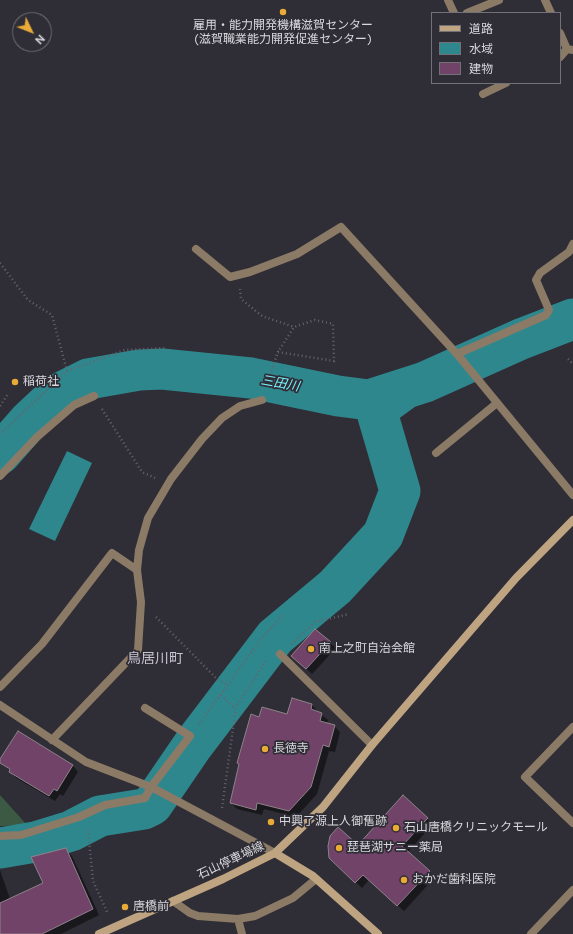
<!DOCTYPE html>
<meta charset="utf-8">
<style>
body{margin:0}
#map{position:relative;width:573px;height:934px;overflow:hidden;background:#2f2d35;font-family:"DM Sans","Noto Sans JP",sans-serif}
canvas{display:block}
.legend{position:absolute;left:431px;top:12px;width:130px;height:72px;box-sizing:border-box;background:#2f2d35;border:1px solid #737178;margin:0;padding:5px 7px;list-style:none;font-size:12px;color:#d8d7dd}
.legend li{display:flex;align-items:center;gap:8px;height:20px}
.legend b{width:20px;border:1px solid #737178}
.north{position:absolute;left:12px;top:12px;width:40px;height:40px;box-sizing:border-box;background:#2f2d35;border:1px solid #737178;border-radius:50%;rotate:133deg;font-size:11px;font-weight:700;line-height:16px;text-align:center;color:#d8d7dd}
.north::after{content:'';display:block;margin:auto;width:14px;height:18px;background:#e9ab38;clip-path:polygon(50% 0,100% 100%,50% 72%,0 100%)}
</style>
<div id="map">
<canvas width="573" height="934"></canvas>
<ul class="legend">
<li><b style="height:5px;background:#bfa482"></b>道路</li>
<li><b style="height:11px;background:#2f878e"></b>水域</li>
<li><b style="height:11px;background:#724368"></b>建物</li>
</ul>
<div class="north">N</div>
</div>
<script>
const c = document.querySelector('canvas').getContext('2d');
c.lineJoin = 'round';
function paint(path, color) {
  c.fillStyle = color;
  c.fill(path, 'evenodd');
}
function shape(rows) {
  const path = new Path2D();
  for (const r of rows) {
    path.moveTo(r[0], r[1]);
    for (let i = 2; i < r.length; i += 2) path.lineTo(r[i], r[i + 1]);
  }
  return path;
}
function strokePath(path, color, width, dash) {
  c.strokeStyle = color;
  c.lineWidth = width;
  c.lineCap = dash ? 'butt' : 'round';
  c.setLineDash(dash || []);
  c.stroke(path);
}
function write(font, color, halo, rows, align = 'center') {
  c.font = font + ' "DM Sans","Noto Sans JP",sans-serif';
  c.lineWidth = 3.5;
  c.setLineDash([]);
  c.textBaseline = 'middle';
  c.strokeStyle = halo;
  c.fillStyle = color;
  for (const [text, x, y, turn = 0] of rows) {
    c.save();
    c.translate(x, y);
    c.rotate((+turn || 0) * Math.PI / 180);
    c.textAlign = isNaN(turn) ? turn : align;
    if (halo) c.strokeText(text, 0, 0);
    c.fillText(text, 0, 0);
    c.restore();
  }
}
paint(shape([
 [0,795,27,825,0,826]
]), '#3b5943');
paint(shape([
 [67,451,92,463,55,541,29,529]
]), '#2f878e');
paint(shape([
 [330,643,336,648,312,674,298,661],
 [312,705,318,712,328,720,327,724,334,726,340,732,335,752,329,751,317,794,296,817,264,809,262,815,237,809,231,803,240,765,238,763,260,718,288,715],
 [19,732,73,766,78,772,63,796,60,794,55,801,16,778,10,772,11,771,0,762],
 [403,797,433,824,408,852,435,877,404,911,369,880,362,888,336,864,358,847],
 [66,850,72,856,99,915,61,934,0,934,0,870,10,899,45,883]
]), '#0007');
strokePath(shape([
 [0,454,29,421,58,394,88,379,139,370,162,369,251,378,338,396,369,400,425,382,521,339,573,319],
 [0,848,35,842,71,831,100,816,144,809,152,805,193,745,275,637,335,587,383,535,400,491,378,416,380,407,402,391]
]), '#2f878e', 41);
const building = shape([
 [315,629,331,642,306,669,291,656,315,629],
 [292,698,312,704,311,709,322,713,320,721,335,725,329,747,323,745,311,787,289,811,257,803,256,810,230,803,239,764,237,763,251,714,259,717,262,707,287,714,292,698],
 [18,731,73,765,57,791,54,789,49,796,9,772,10,769,0,763,0,759,18,731],
 [403,795,428,818,402,846,430,871,397,906,363,875,355,883,329,858,328,846,330,836,338,827,358,845,403,795],
 [66,848,93,909,42,934,0,934,0,903,43,883,31,857,66,848]
]);
paint(building, '#724368');
strokePath(building, '#8c8389', 1);
strokePath(shape([
 [0,263,28,300,52,315,67,371,0,434],
 [240,289,241,299,262,316,294,327],
 [568,359,573,364],
 [67,371,125,350,165,348],
 [266,386,278,352,334,361,333,324,315,320,294,327,278,352],
 [0,406,8,394],
 [102,409,142,472,155,478],
 [156,617,217,679,229,685],
 [291,644,315,622,349,614],
 [221,695,232,706,236,707],
 [199,724,261,639,284,614],
 [222,808,236,707,266,661],
 [88,830,93,881,108,914]
]), '#66646c', 2.5, [1, 3]);
strokePath(shape([
 [560,57,567,49],
 [483,94,506,83],
 [436,453,497,403],
 [0,476,37,437,74,405,94,396],
 [280,654,372,745],
 [0,687,42,644,112,553,137,570],
 [52,740,138,650,141,602,137,570,139,550,148,518,171,479,202,439,222,418,240,406,262,400],
 [0,836,21,835,79,817,105,805,145,798,151,787,190,736,145,708],
 [173,901,190,913,198,916,238,919,255,916,293,898,316,879],
 [238,919,242,934]
]), '#8b7a65', 8);
strokePath(shape([
 [448,0,454,13],
 [545,0,551,13],
 [467,13,499,0],
 [560,33,567,49,573,50],
 [196,249,230,277,250,272,297,254,341,227,457,354,573,495],
 [457,354,546,315,549,310,536,280,540,273,569,252,573,244],
 [0,705,86,762,151,787,275,853],
 [573,727,525,777,573,823],
 [531,934,573,890]
]), '#8b7a65', 8);
strokePath(shape([
 [275,853,313,876,378,934],
 [99,934,223,879,275,853,323,807,372,745,516,578,573,520]
]), '#bfa482', 8);
for (const [x, y, r, color] of [
 [283,12,4,"#e9ab38"],
 [15,382,4,"#e9ab38"],
 [311,649,4,"#e9ab38"],
 [265,749,4,"#e9ab38"],
 [271,822,4,"#e9ab38"],
 [396,828,4,"#e9ab38"],
 [339,848,4,"#e9ab38"],
 [404,880,4,"#e9ab38"],
 [125,907,4,"#e9ab38"]
]) {
  const dot = new Path2D();
  dot.arc(x, y, r, 0, 2 * Math.PI);
  c.fillStyle = color;
  c.fill(dot);
  strokePath(dot, '#2f2d35', 1.5);
}
write('12px', '#d8d7dd', '#2f2d35', [
 ["雇用・能力開発機構滋賀センター",283,26,"center"],
 ["(滋賀職業能力開発促進センター)",283,40,"center"],
 ["稲荷社",23,382],
 ["南上之町自治会館",319,649],
 ["長徳寺",273,749],
 ["中興了源上人御𦾔跡",279,822],
 ["石山唐橋クリニックモール",404,828],
 ["琵琶湖サニー薬局",347,848],
 ["おかだ歯科医院",412,880],
 ["唐橋前",133,907]
], 'left');
write('12px', '#d8d7dd', '#2f2d35', [
 ["石山停車場線",231,861,-25]
]);
write('italic 13px', '#75f2fd', '#2f2d35', [
 ["三田川",280,384,10]
]);
write('14px', '#c7c4cf', '#2f2d35', [
 ["鳥居川町",155,659]
]);
</script>
